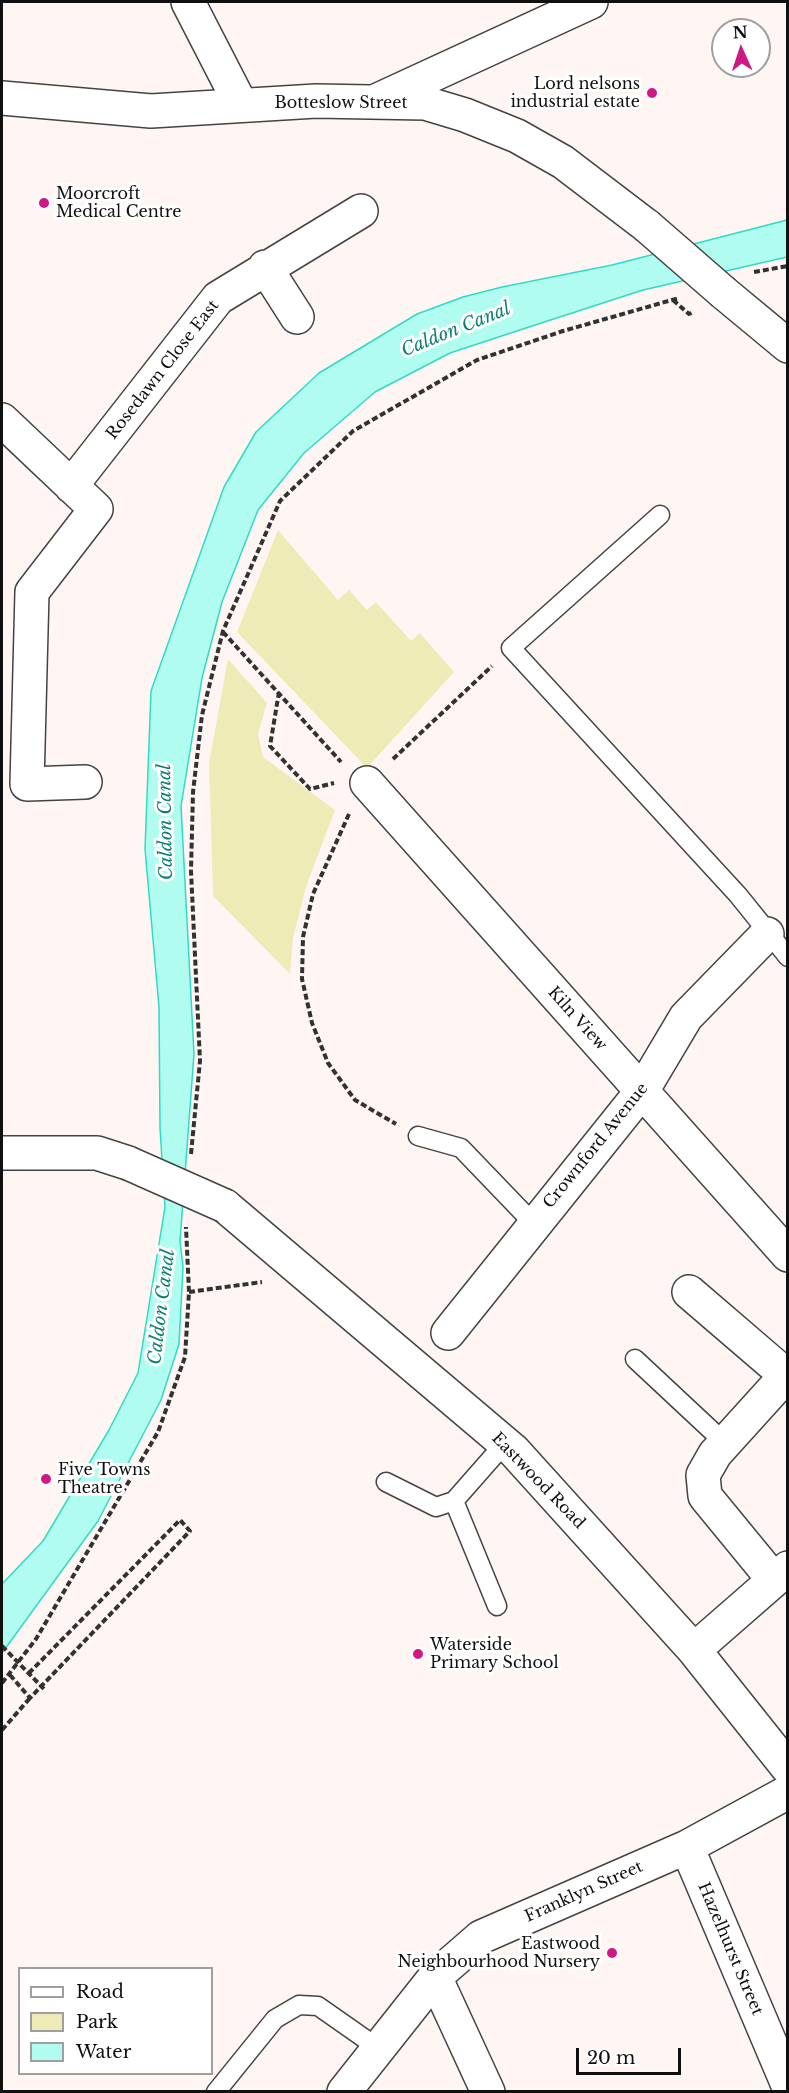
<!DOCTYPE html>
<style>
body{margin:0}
#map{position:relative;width:789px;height:2093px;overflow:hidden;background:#fff6f3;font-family:"Libre Baskerville",serif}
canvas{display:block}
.frame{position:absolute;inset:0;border:3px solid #101010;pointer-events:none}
.legend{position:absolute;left:18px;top:1967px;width:195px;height:108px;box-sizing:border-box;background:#fff;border:2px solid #9f9f9f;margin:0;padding:8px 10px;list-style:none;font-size:18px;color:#101010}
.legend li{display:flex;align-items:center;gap:12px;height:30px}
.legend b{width:30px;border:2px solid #9f9f9f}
.north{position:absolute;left:711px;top:18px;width:60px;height:60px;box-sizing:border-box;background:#fff;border:2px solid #9f9f9f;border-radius:50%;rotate:357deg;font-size:16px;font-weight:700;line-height:24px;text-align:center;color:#101010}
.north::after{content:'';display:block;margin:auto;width:21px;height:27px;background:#d01884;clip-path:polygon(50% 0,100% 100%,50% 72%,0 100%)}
.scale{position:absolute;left:576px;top:2048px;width:105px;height:27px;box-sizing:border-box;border:3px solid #101010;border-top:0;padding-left:8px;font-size:18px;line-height:21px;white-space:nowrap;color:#101010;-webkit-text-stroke:4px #fff;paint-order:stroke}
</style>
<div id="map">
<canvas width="789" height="2093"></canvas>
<div class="frame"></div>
<ul class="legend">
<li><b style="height:8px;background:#fff"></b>Road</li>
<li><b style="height:16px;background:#efebb7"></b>Park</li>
<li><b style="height:16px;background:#b1fcf0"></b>Water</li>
</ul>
<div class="north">N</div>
<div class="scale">20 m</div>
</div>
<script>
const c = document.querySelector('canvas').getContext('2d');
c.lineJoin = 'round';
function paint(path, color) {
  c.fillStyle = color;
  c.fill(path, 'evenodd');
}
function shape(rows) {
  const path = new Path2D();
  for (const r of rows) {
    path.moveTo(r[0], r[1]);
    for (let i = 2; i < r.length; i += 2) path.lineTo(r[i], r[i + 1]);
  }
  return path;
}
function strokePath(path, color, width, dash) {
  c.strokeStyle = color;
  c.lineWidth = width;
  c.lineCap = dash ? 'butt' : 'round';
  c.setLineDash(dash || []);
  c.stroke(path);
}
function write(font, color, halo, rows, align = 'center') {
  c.font = font + ' "Libre Baskerville",serif';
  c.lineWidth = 6;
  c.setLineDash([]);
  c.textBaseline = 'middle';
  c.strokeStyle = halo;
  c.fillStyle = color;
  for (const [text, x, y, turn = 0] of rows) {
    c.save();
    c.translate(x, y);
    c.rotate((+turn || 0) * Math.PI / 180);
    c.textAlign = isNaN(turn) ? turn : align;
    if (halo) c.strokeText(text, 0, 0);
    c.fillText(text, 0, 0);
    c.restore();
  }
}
paint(shape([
 [278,530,338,600,349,590,367,610,376,602,411,641,420,633,454,672,367,768,237,632],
 [228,659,267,703,258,734,263,757,335,810,306,887,293,938,290,974,213,896,209,763]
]), '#efebb7');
const water = shape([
 [787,220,787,257,643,290,529,327,450,353,375,392,304,453,258,510,222,602,202,678,181,806,194,1054,180,1241,183,1267,179,1344,161,1400,98,1521,2,1653,2,1584,43,1541,109,1430,138,1373,165,1207,160,1128,159,1007,145,849,151,691,224,487,256,432,319,373,417,314,463,297,502,287,612,265,787,220]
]);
paint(water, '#b1fcf0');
strokePath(water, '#30dbc3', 1.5);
const service = shape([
 [660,515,511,648,738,895,788,957],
 [418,1136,461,1148,534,1224],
 [635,1359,726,1444],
 [386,1482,436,1507,454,1501],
 [497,1606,454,1501,505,1443],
 [216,2092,275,2019,299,2005,318,2006,378,2048]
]);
const minor = shape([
 [188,2,241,105],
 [378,100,591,2],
 [265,267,297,317],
 [2,420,96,509,32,592,27,784,85,782],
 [71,486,218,298,361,211],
 [367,783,788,1255],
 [2,1153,97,1153,128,1163],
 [225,1206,514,1451,694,1650,788,1768],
 [689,1292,781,1371,782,1380,715,1454,703,1475,705,1496,774,1580],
 [448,1333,642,1091,686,1017,767,934],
 [694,1650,788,1568],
 [687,1847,788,2085],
 [344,2092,435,1977],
 [488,2092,435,1977,481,1937,687,1847,788,1792]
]);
const tertiary = shape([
 [2,98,151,111,316,101,425,103,465,115,517,136,563,162,647,226],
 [724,293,788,346]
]);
strokePath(service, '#434343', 21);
strokePath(minor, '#434343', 36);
strokePath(tertiary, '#434343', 36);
strokePath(shape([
 [754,272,788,266],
 [673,300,689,314,694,312],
 [223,632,341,762],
 [279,692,270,746,310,789,334,783],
 [393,759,492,666],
 [349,814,313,894,303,937,302,979,312,1023,328,1063,355,1100,396,1124],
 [191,1154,200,1061,191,871,193,792,202,715,223,631,280,501,353,431,477,360,563,331,679,298],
 [189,1292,262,1282],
 [10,1675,30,1698,190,1531,180,1520,29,1673],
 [2,1683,36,1639,158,1432,185,1357,189,1292,186,1227],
 [2,1730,30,1698]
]), '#323232', 4, [6, 3]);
strokePath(service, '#fff', 18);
strokePath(minor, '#fff', 33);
strokePath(tertiary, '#fff', 33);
const minorBridge = shape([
 [128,1163,225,1206]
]);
const tertiaryBridge = shape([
 [647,226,724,293]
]);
strokePath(minorBridge, '#434343', 36, []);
strokePath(tertiaryBridge, '#434343', 36, []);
strokePath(shape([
 [2,1646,44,1689]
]), '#323232', 4, [6, 3]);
strokePath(minorBridge, '#fff', 33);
strokePath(tertiaryBridge, '#fff', 33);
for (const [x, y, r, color] of [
 [652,93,6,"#d01884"],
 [44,203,6,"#d01884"],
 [46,1479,6,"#d01884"],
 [418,1654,6,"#d01884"],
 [612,1953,6,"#d01884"]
]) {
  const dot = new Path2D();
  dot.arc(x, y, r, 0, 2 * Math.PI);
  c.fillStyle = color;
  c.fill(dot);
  strokePath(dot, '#fff', 2);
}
write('16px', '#101010', '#fff', [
 ["Lord nelsons",640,84,"right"],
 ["industrial estate",640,102,"right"],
 ["Moorcroft",56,194],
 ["Medical Centre",56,212],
 ["Five Towns",58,1470],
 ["Theatre",58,1488],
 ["Waterside",430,1645],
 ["Primary School",430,1663],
 ["Eastwood",600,1944,"right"],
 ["Neighbourhood Nursery",600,1962,"right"]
], 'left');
write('16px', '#101010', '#fff', [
 ["Botteslow Street",341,103],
 ["Rosedawn Close East",163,370,-52],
 ["Kiln View",577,1019,48],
 ["Crownford Avenue",596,1146,-51],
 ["Eastwood Road",538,1481,46],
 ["Franklyn Street",584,1892,-24],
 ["Hazelhurst Street",730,1949,67]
]);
write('italic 18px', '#0c8074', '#fff', [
 ["Caldon Canal",456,330,-22],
 ["Caldon Canal",166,822,-91],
 ["Caldon Canal",162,1307,-83]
]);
</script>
